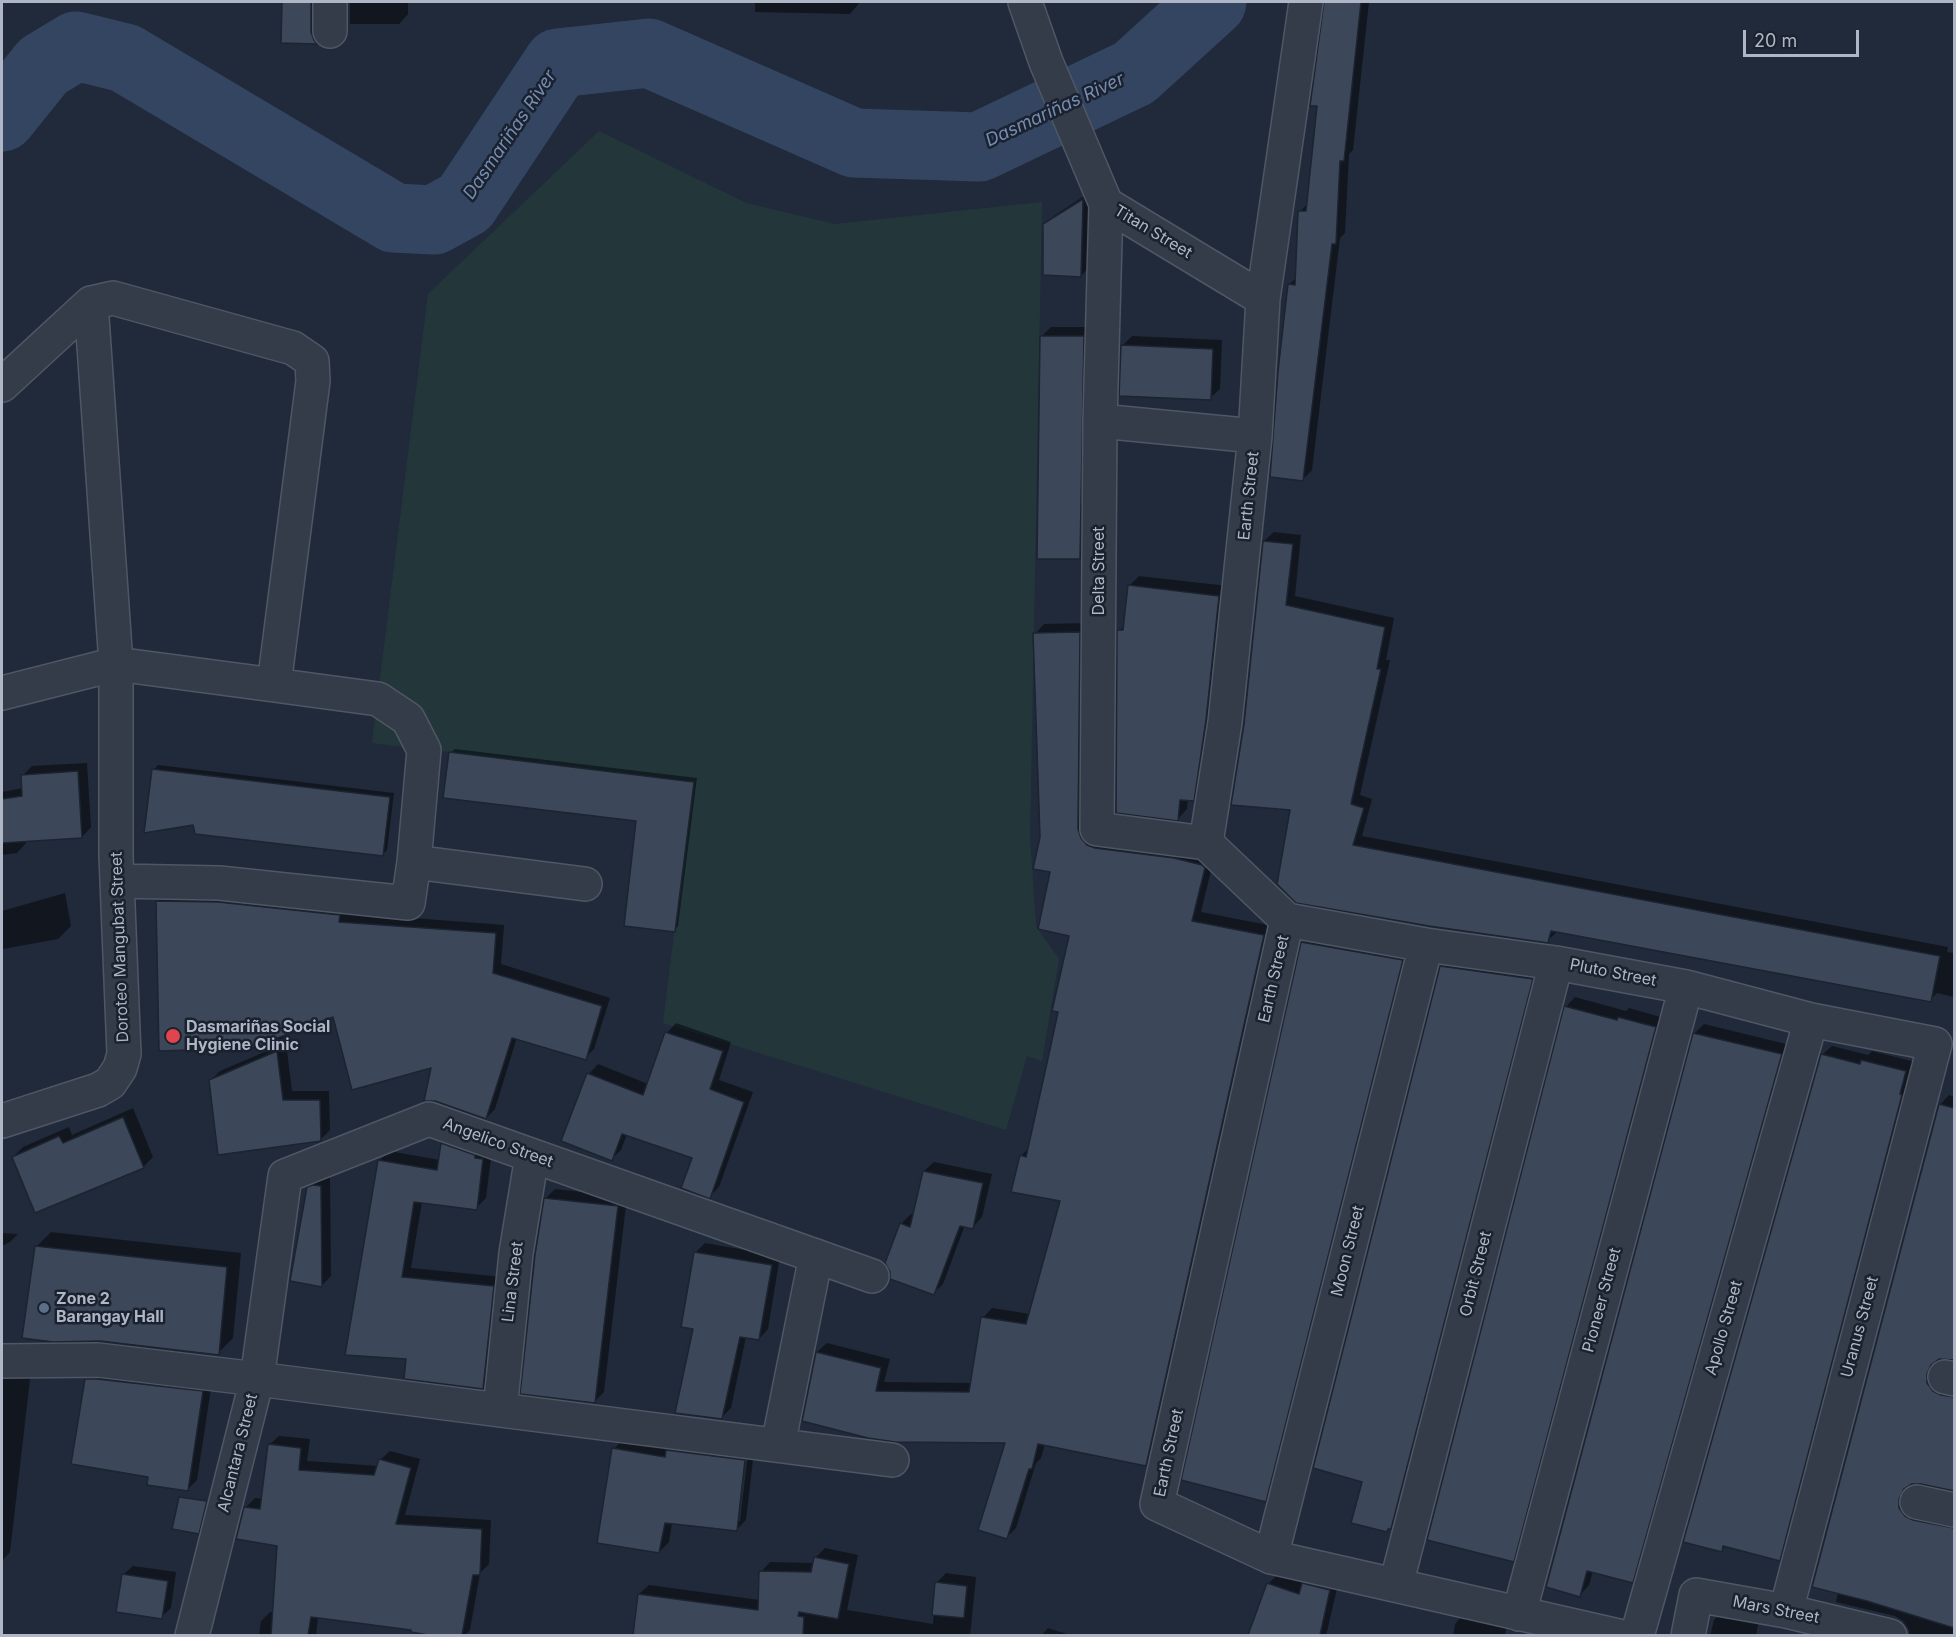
<!DOCTYPE html>
<meta charset="utf-8">
<style>
body{margin:0}
#map{position:relative;width:1956px;height:1637px;overflow:hidden;background:#212a3a;font-family:Inter,sans-serif}
canvas{display:block}
.frame{position:absolute;inset:0;border:3px solid #afb7c6;pointer-events:none}
.scale{position:absolute;left:1743px;top:30px;width:116px;height:27px;box-sizing:border-box;border:3px solid #afb7c6;border-top:0;padding-left:8px;font-size:18px;line-height:21px;white-space:nowrap;color:#afb7c6;-webkit-text-stroke:4px #1a212f;paint-order:stroke}
</style>
<div id="map">
<canvas width="1956" height="1637"></canvas>
<div class="frame"></div>
<div class="scale">20 m</div>
</div>
<script>
const c = document.querySelector('canvas').getContext('2d');
c.lineJoin = 'round';
function paint(path, color) {
  c.fillStyle = color;
  c.fill(path, 'evenodd');
}
function shape(rows) {
  const path = new Path2D();
  for (const r of rows) {
    path.moveTo(r[0], r[1]);
    for (let i = 2; i < r.length; i += 2) path.lineTo(r[i], r[i + 1]);
  }
  return path;
}
function strokePath(path, color, width, dash) {
  c.strokeStyle = color;
  c.lineWidth = width;
  c.lineCap = dash ? 'butt' : 'round';
  c.setLineDash(dash || []);
  c.stroke(path);
}
function write(font, color, halo, rows, align = 'center') {
  c.font = font + ' Inter,sans-serif';
  c.lineWidth = 5;
  c.setLineDash([]);
  c.textBaseline = 'middle';
  c.strokeStyle = halo;
  c.fillStyle = color;
  for (const [text, x, y, turn = 0] of rows) {
    c.save();
    c.translate(x, y);
    c.rotate((+turn || 0) * Math.PI / 180);
    c.textAlign = isNaN(turn) ? turn : align;
    if (halo) c.strokeText(text, 0, 0);
    c.fillText(text, 0, 0);
    c.restore();
  }
}
paint(shape([
 [599,131,746,203,835,224,1042,202,1030,837,1036,926,1059,959,1042,1061,1027,1056,1006,1130,663,1023,693,781,372,743,428,294]
]), '#23373b');
paint(shape([
 [283,2,320,2,325,33,316,42,282,42],
 [350,2,408,2,408,14,399,24,350,24],
 [755,2,860,2,850,14,755,12],
 [1326,2,1369,2,1353,150,1349,154,1345,233,1340,238,1312,470,1302,480,1289,285,1297,277,1300,212,1308,203,1319,105],
 [1092,191,1090,266,1081,276,1045,225,1055,215],
 [1051,327,1092,327,1089,548,1080,558,1042,336],
 [1132,336,1222,340,1220,389,1210,398,1122,346],
 [1274,532,1301,535,1295,596,1394,618,1386,660,1390,660,1360,795,1372,799,1362,836,1948,947,1947,952,1954,953,1954,997,1937,993,1930,1000,1557,932,1547,941,1429,925,1292,809,1245,724,1264,541],
 [1139,576,1228,586,1203,790,1193,799,1188,799,1187,809,1178,819,1119,631,1125,625,1129,586],
 [1089,623,1087,819,1214,858,1201,912,1273,926,1155,1455,1146,1464,1045,1444,1041,1458,1036,1463,1016,1528,1006,1538,1007,1442,895,1440,817,1352,827,1343,890,1359,884,1382,972,1383,983,1318,992,1308,1030,1314,1062,1200,1021,1156,1029,1148,1060,1011,1071,935,1042,838,1035,634,1044,624],
 [455,749,697,778,678,926,674,931,638,819,450,753],
 [87,763,91,827,82,837,26,840,26,843,17,853,2,855,2,792,23,788,23,775,32,766],
 [158,765,394,793,387,850,382,855,195,823,154,770],
 [166,892,348,906,348,913,504,925,501,964,610,998,594,1049,585,1058,517,1037,495,1109,486,1118,433,1065,334,1015,284,1034,284,1037,275,1046,157,901],
 [65,893,71,926,58,939,3,949,2,1009,2,911],
 [1312,933,1411,951,1275,1491,1265,1500,1303,942],
 [1451,957,1541,970,1400,1518,1387,1531,1364,1481,1441,967],
 [1575,997,1626,1011,1629,1008,1664,1018,1523,1550,1513,1560,1566,1007],
 [676,1023,731,1042,719,1080,753,1092,719,1187,709,1197,694,1157,627,1134,621,1150,611,1159,589,1074,598,1064,648,1084,667,1033],
 [1704,1024,1790,1045,1642,1571,1632,1581,1593,1571,1589,1585,1580,1595,1694,1034],
 [286,1043,292,1091,329,1091,330,1130,320,1140,210,1081,220,1071],
 [1832,1046,1868,1055,1872,1051,1915,1062,1789,1550,1779,1559,1726,1546,1721,1550,1822,1055],
 [1949,1095,1954,1097,1954,1359,1940,1357,1936,1363,1936,1372,1954,1386,1954,1489,1921,1482,1910,1483,1908,1487,1908,1497,1954,1518,1954,1636,1910,1636,1909,1630,1903,1621,1895,1616,1836,1602,1940,1105],
 [133,1108,153,1157,144,1166,36,1211,13,1157,23,1147,69,1127,72,1135],
 [452,1134,492,1150,486,1198,476,1208,422,1202,411,1268,503,1277,492,1378,483,1387,408,1358,379,1161,389,1151,440,1160,443,1144],
 [934,1162,992,1174,982,1217,973,1227,965,1225,943,1284,933,1294,901,1224,911,1214,914,1216,924,1171],
 [324,1176,330,1177,331,1276,322,1285,309,1188,319,1178],
 [555,1189,627,1197,604,1392,595,1401,545,1199],
 [51,1232,241,1253,233,1338,218,1353,36,1247],
 [2,1233,18,1234,10,1242,2,1246],
 [705,1243,780,1256,768,1329,759,1339,746,1337,731,1408,721,1418,695,1328,695,1253],
 [2,1368,31,1371,10,1552,2,1561],
 [96,1370,212,1382,197,1480,187,1490,150,1476,86,1380],
 [279,1436,310,1439,307,1461,379,1466,380,1460,390,1451,420,1459,405,1515,491,1520,489,1564,480,1573,470,1630,464,1636,437,1636,412,1631,413,1629,318,1617,316,1636,259,1636,261,1621,270,1612,274,1612,278,1544,245,1508,255,1498,263,1499,269,1445],
 [623,1439,754,1451,746,1520,737,1529,672,1523,669,1542,659,1552,614,1449],
 [745,1453,748,1453,740,1521,737,1521],
 [825,1548,858,1555,847,1610,933,1624,936,1583,946,1573,976,1577,970,1636,634,1636,639,1594,649,1585,760,1600,761,1572,770,1562,814,1563,815,1558],
 [133,1566,176,1572,171,1608,161,1617,123,1575],
 [1278,1574,1304,1583,1313,1574,1339,1580,1326,1636,1270,1636,1251,1631,1268,1584],
 [1723,1611,1759,1619,1756,1636,1710,1636,1714,1620],
 [1464,1614,1507,1622,1505,1636,1453,1636,1455,1624],
 [1048,1628,1073,1636,1041,1636]
]), '#0007');
strokePath(shape([
 [2,117,43,66,76,46,125,58,394,218,434,220,465,203,558,63,649,53,854,143,979,147,1134,73,1212,2]
]), '#344562', 69);
const building = shape([
 [282,2,311,2,311,32,314,40,317,44,281,43,282,2],
 [1324,2,1361,2,1344,161,1340,161,1336,244,1332,244,1303,481,1270,477,1278,371,1288,284,1295,285,1298,211,1306,211,1317,106,1310,106,1324,2],
 [1083,199,1081,277,1043,275,1043,224,1083,199],
 [1040,336,1084,336,1080,559,1037,559,1040,336],
 [1121,345,1213,349,1211,400,1119,396,1121,345],
 [1263,541,1293,544,1286,605,1385,627,1377,669,1381,669,1351,804,1364,808,1353,845,1940,956,1931,1002,1551,931,1548,943,1429,926,1296,903,1277,884,1290,810,1231,805,1244,724,1263,541],
 [1128,585,1219,596,1206,720,1194,801,1180,800,1178,821,1116,813,1117,630,1123,630,1128,585],
 [1080,632,1078,829,1081,838,1087,845,1095,848,1174,858,1202,865,1205,868,1192,921,1264,935,1146,1466,1038,1444,1032,1469,1029,1469,1007,1539,978,1530,1005,1443,895,1442,868,1438,802,1421,816,1352,881,1368,876,1391,969,1392,981,1317,1026,1324,1060,1201,1011,1192,1020,1155,1026,1157,1047,1063,1058,1012,1052,1011,1069,936,1038,929,1050,872,1033,869,1040,837,1033,633,1080,632],
 [449,752,694,782,675,932,624,926,636,821,443,798,449,752],
 [152,769,390,797,383,856,195,834,193,825,144,833,152,769],
 [78,771,82,838,2,843,2,799,22,796,21,775,78,771],
 [156,901,218,902,340,915,339,922,496,933,493,973,602,1006,586,1060,512,1038,486,1119,435,1101,424,1101,431,1068,352,1090,333,1017,275,1039,276,1047,159,1051,156,901],
 [1301,942,1403,960,1266,1502,1181,1480,1301,942],
 [1440,966,1533,979,1391,1529,1388,1529,1387,1532,1351,1523,1362,1482,1313,1468,1440,966],
 [1564,1006,1617,1020,1618,1017,1656,1027,1514,1562,1427,1540,1564,1006],
 [665,1032,723,1051,710,1089,744,1102,710,1199,681,1188,692,1158,622,1134,612,1161,561,1141,587,1073,643,1095,665,1032],
 [1693,1033,1782,1054,1633,1583,1587,1571,1580,1597,1546,1587,1693,1033],
 [277,1051,283,1100,320,1100,321,1141,218,1155,209,1080,277,1051],
 [1821,1054,1860,1064,1861,1060,1906,1071,1900,1094,1902,1095,1780,1561,1723,1546,1722,1552,1683,1542,1821,1054],
 [1939,1104,1954,1108,1954,1360,1939,1359,1931,1365,1927,1374,1927,1383,1933,1391,1941,1395,1954,1397,1954,1491,1921,1484,1912,1484,1904,1489,1899,1499,1899,1508,1905,1516,1913,1520,1954,1528,1954,1628,1867,1601,1812,1587,1939,1104],
 [123,1117,144,1168,35,1213,12,1157,59,1136,63,1143,123,1117],
 [441,1143,475,1155,475,1158,483,1159,477,1210,414,1202,402,1277,494,1286,483,1389,404,1379,406,1359,345,1355,378,1160,437,1170,441,1143],
 [923,1171,983,1183,973,1229,960,1226,934,1295,890,1279,890,1272,885,1263,900,1223,910,1227,923,1171],
 [313,1185,321,1186,322,1287,290,1281,307,1187,313,1185],
 [544,1198,618,1206,595,1403,520,1394,535,1255,544,1198],
 [35,1246,227,1267,219,1355,100,1341,53,1342,22,1338,35,1246],
 [694,1252,772,1265,759,1340,740,1337,722,1419,675,1413,693,1329,681,1327,694,1252],
 [85,1379,97,1379,203,1391,188,1491,147,1485,148,1477,71,1464,85,1379],
 [268,1444,301,1448,299,1470,374,1475,379,1459,411,1468,396,1524,482,1529,480,1575,473,1575,462,1635,428,1635,411,1632,411,1630,311,1617,308,1635,271,1635,277,1546,236,1539,244,1507,260,1509,268,1444],
 [612,1448,665,1457,666,1450,745,1460,737,1531,665,1523,659,1553,597,1543,612,1448],
 [179,1497,207,1501,199,1534,172,1529,179,1497],
 [814,1557,849,1564,838,1619,799,1612,798,1616,804,1617,803,1635,633,1635,638,1594,758,1610,759,1571,811,1572,814,1557],
 [122,1574,168,1581,162,1619,116,1612,122,1574],
 [935,1582,967,1586,964,1618,932,1615,935,1582],
 [1267,1583,1299,1594,1302,1583,1330,1590,1320,1635,1248,1635,1267,1583]
]);
paint(building, '#3c4859');
strokePath(building, '#1c2331', 1.5);
const minor = shape([
 [1025,2,1046,62,1106,204,1263,299],
 [330,31,330,2],
 [1106,204,1100,421,1097,829,1206,843],
 [2,385,91,303,113,298,293,348,312,361,313,381,274,685],
 [1100,421,1255,436],
 [2,693,116,664,274,685,378,699,408,719,424,750,414,862,408,903,219,883,117,881],
 [414,862,585,884],
 [1287,920,1426,945,1556,963,1686,987,1811,1020,1935,1044,1786,1611],
 [1287,920,1157,1504,1271,1557,1619,1636],
 [1287,920,1206,843,1225,722,1255,436,1263,299,1306,2],
 [2,1121,98,1090,110,1083,120,1068,124,1054,116,856,116,664,91,303],
 [2,1361,98,1360,257,1379,892,1460],
 [1945,1377,1954,1379],
 [500,1410,516,1253,532,1156],
 [778,1445,816,1256],
 [1917,1502,1954,1510],
 [1271,1557,1426,945],
 [1396,1585,1556,963],
 [1519,1614,1686,987],
 [192,1636,257,1379,285,1176,429,1119,872,1276],
 [1637,1636,1811,1020],
 [1688,1636,1696,1595,1786,1611,1890,1636]
]);
strokePath(minor, '#4f5765', 36);
strokePath(minor, '#343c4a', 33);
for (const [x, y, r, color] of [
 [173,1036,8,"#e0444e"],
 [44,1308,6,"#5c6f8a"]
]) {
  const dot = new Path2D();
  dot.arc(x, y, r, 0, 2 * Math.PI);
  c.fillStyle = color;
  c.fill(dot);
  strokePath(dot, '#1a212f', 2);
}
write('16px', '#afb7c6', '#1a212f', [
 ["Titan Street",1153,232,31],
 ["Earth Street",1249,496,-84],
 ["Delta Street",1099,571,-90],
 ["Doroteo Mangubat Street",120,947,-92],
 ["Pluto Street",1613,973,11],
 ["Earth Street",1274,979,-77],
 ["Angelico Street",498,1143,20],
 ["Moon Street",1348,1251,-76],
 ["Orbit Street",1476,1274,-76],
 ["Lina Street",513,1282,-83],
 ["Pioneer Street",1602,1300,-75],
 ["Uranus Street",1860,1327,-75],
 ["Apollo Street",1724,1328,-74],
 ["Alcantara Street",238,1453,-76],
 ["Earth Street",1169,1453,-78],
 ["Mars Street",1776,1610,11]
]);
write('bold 16px', '#afb7c6', '#1a212f', [
 ["Dasmariñas Social",186,1027],
 ["Hygiene Clinic",186,1045],
 ["Zone 2",56,1299],
 ["Barangay Hall",56,1317]
], 'left');
write('italic 18px', '#768cb0', '#1a212f', [
 ["Dasmariñas River",1055,110,-25],
 ["Dasmariñas River",510,135,-56]
]);
</script>
